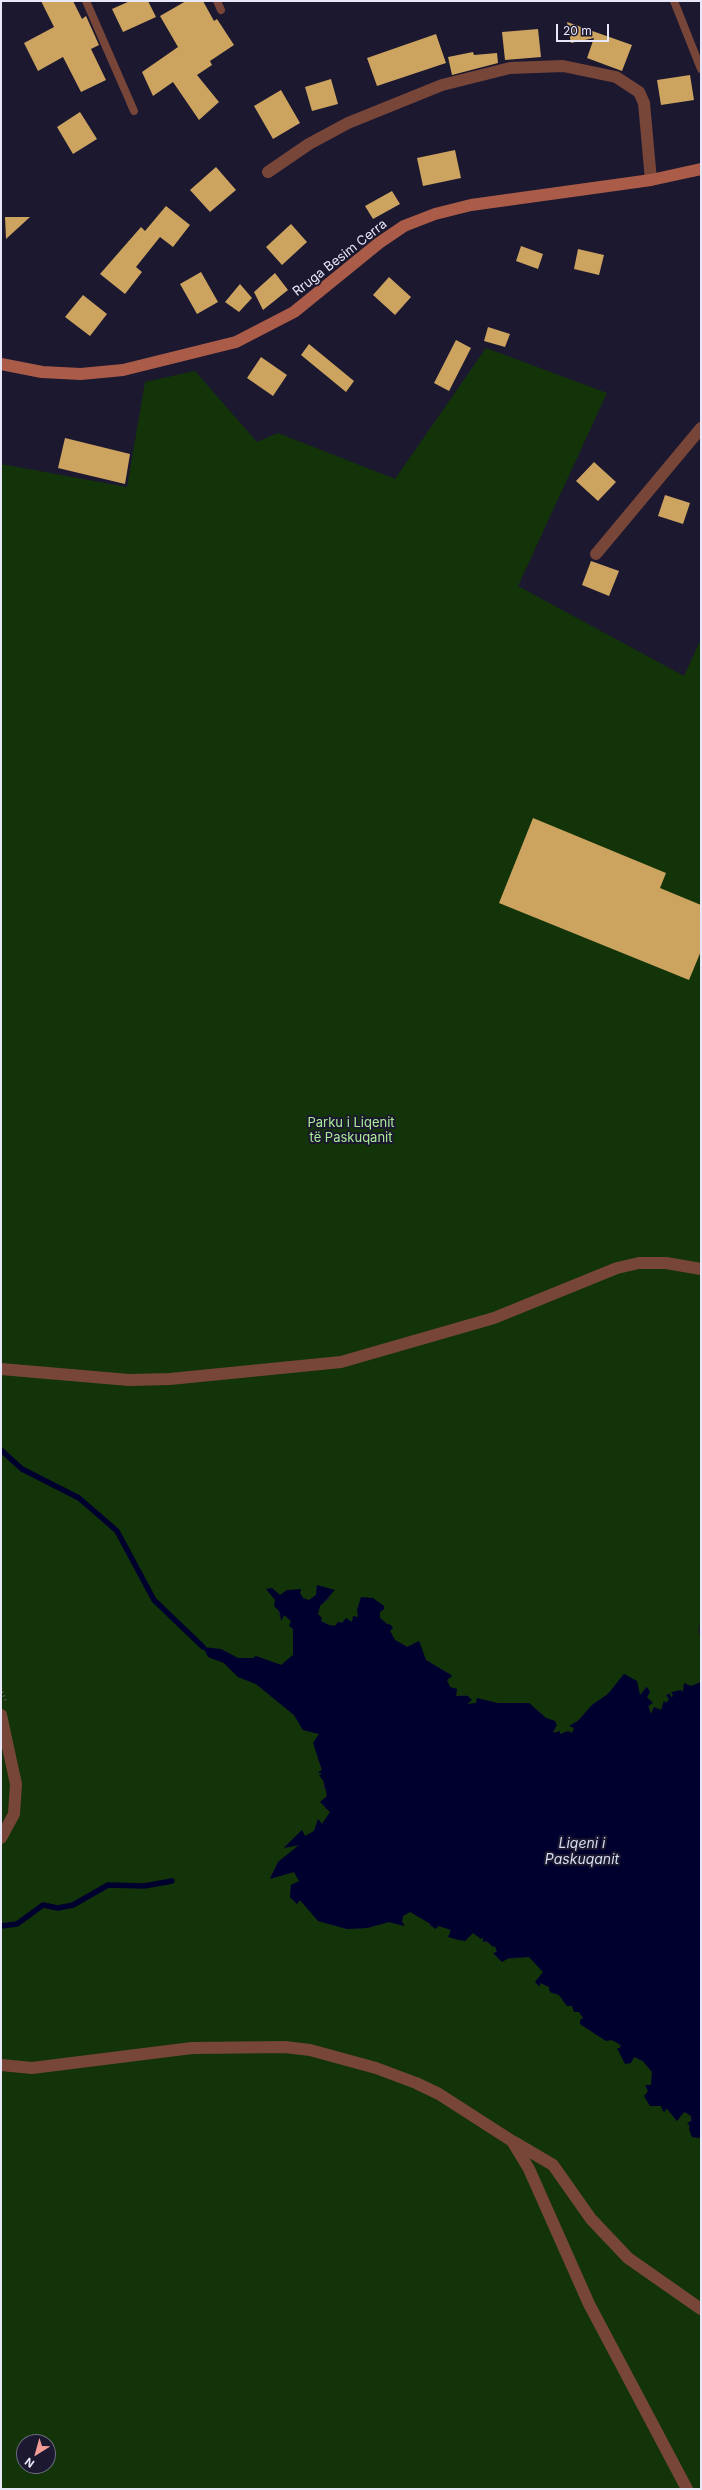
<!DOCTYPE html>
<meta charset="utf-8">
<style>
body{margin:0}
#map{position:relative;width:702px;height:2490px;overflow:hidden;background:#1b1830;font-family:Inter,sans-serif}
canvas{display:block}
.frame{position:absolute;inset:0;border:2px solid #e8e7f9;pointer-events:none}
.north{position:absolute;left:16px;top:2434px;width:40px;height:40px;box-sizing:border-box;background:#1b1830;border:1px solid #6d6b80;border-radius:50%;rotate:217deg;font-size:11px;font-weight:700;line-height:16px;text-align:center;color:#e8e7f9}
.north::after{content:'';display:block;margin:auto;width:14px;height:18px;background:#f59c96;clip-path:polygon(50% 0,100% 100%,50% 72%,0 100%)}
.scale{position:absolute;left:556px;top:24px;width:53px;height:18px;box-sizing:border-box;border:2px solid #e8e7f9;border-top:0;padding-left:5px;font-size:12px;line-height:14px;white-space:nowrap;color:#e8e7f9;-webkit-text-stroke:3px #1b1830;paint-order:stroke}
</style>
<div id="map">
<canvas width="702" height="2490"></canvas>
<div class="frame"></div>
<div class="north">N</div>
<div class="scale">20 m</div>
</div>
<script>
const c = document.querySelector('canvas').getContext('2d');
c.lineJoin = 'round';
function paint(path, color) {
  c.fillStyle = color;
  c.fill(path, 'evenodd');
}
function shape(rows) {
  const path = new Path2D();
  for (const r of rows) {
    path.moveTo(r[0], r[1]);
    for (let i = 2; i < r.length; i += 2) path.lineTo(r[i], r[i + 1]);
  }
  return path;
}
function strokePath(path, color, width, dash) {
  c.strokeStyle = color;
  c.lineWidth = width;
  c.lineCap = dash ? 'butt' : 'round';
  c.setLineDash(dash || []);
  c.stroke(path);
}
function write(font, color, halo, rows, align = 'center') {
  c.font = font + ' Inter,sans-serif';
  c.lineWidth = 4;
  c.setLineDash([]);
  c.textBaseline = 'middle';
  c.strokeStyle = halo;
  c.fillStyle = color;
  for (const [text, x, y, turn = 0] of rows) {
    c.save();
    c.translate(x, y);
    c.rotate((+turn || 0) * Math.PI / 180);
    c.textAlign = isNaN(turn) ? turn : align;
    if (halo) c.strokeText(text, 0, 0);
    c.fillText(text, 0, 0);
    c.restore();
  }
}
paint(shape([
 [486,348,607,393,518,586,684,676,701,639,701,1616,698,1634,701,1633,701,1682,691,1686,683,1693,681,1690,672,1692,673,1695,672,1698,669,1694,668,1701,666,1703,664,1701,661,1710,657,1709,651,1715,647,1697,650,1692,646,1687,640,1696,636,1684,624,1674,608,1694,592,1705,578,1721,569,1726,574,1728,572,1734,559,1734,553,1731,556,1729,554,1727,555,1721,546,1718,529,1703,497,1703,477,1698,476,1704,467,1704,470,1701,466,1695,456,1696,457,1689,450,1687,447,1680,452,1675,426,1660,419,1641,408,1647,395,1640,390,1631,391,1625,387,1624,380,1618,380,1612,384,1606,353,1622,338,1622,335,1626,329,1625,321,1621,318,1614,320,1606,330,1598,316,1587,316,1595,309,1600,303,1598,300,1593,301,1590,281,1595,277,1593,275,1600,281,1620,284,1615,291,1621,293,1629,293,1655,281,1665,256,1656,254,1658,238,1658,221,1649,208,1657,224,1663,238,1677,256,1684,294,1715,303,1730,320,1733,315,1740,318,1759,322,1770,319,1772,323,1774,324,1789,327,1789,325,1808,330,1812,322,1824,318,1819,314,1831,305,1836,302,1830,284,1847,300,1845,278,1862,270,1878,294,1872,300,1881,291,1885,290,1897,297,1904,300,1900,318,1921,347,1929,367,1928,389,1922,404,1926,402,1922,403,1915,410,1912,429,1923,431,1927,439,1926,451,1930,449,1937,459,1940,463,1940,473,1933,483,1936,486,1942,495,1945,497,1954,506,1959,529,1957,544,1973,540,1983,549,1987,550,1992,559,1995,567,2006,572,2006,579,2012,583,2018,580,2024,598,2036,617,2042,631,2060,634,2057,643,2061,652,2072,651,2085,647,2088,653,2105,659,2105,668,2110,677,2121,684,2112,691,2116,689,2129,692,2137,701,2138,701,2489,1,2489,1,464,127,487,145,382,195,371,257,442,278,433,395,479],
 [24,2442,48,2442,48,2466,24,2466]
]), '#133408');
paint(shape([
 [317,1585,335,1590,320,1606,318,1614,322,1618,321,1621,329,1625,335,1626,338,1622,342,1623,346,1618,352,1622,353,1616,358,1617,357,1610,361,1597,373,1598,384,1606,384,1609,380,1612,380,1618,387,1624,391,1625,393,1628,390,1631,395,1640,407,1647,419,1641,426,1660,452,1676,447,1680,450,1687,457,1689,456,1696,468,1696,472,1700,467,1704,476,1703,477,1698,497,1703,529,1703,546,1718,555,1721,557,1725,553,1731,554,1733,560,1731,560,1734,568,1731,572,1733,574,1728,569,1726,578,1721,592,1705,608,1694,624,1674,637,1681,640,1695,647,1687,650,1692,647,1697,653,1703,648,1706,651,1714,654,1707,661,1710,664,1701,666,1703,668,1701,669,1698,666,1696,669,1693,672,1698,673,1695,671,1692,681,1690,683,1692,684,1683,691,1686,701,1682,701,2138,692,2137,689,2129,690,2126,687,2123,692,2121,691,2116,687,2113,684,2112,677,2121,668,2110,666,2108,665,2112,663,2111,661,2106,650,2106,644,2096,648,2091,645,2085,651,2085,652,2072,643,2061,634,2057,631,2063,625,2064,617,2048,620,2048,621,2045,612,2040,606,2041,580,2024,580,2020,583,2018,579,2012,574,2012,572,2006,567,2006,559,1995,550,1992,549,1987,540,1983,540,1987,535,1982,543,1972,529,1957,509,1958,502,1962,493,1953,497,1952,495,1946,493,1947,487,1941,483,1942,483,1937,481,1939,473,1933,465,1941,459,1940,448,1937,451,1930,439,1926,435,1929,429,1923,410,1912,403,1916,402,1922,405,1926,389,1922,367,1928,347,1929,318,1921,300,1900,297,1904,290,1897,291,1885,299,1881,294,1872,270,1879,278,1862,299,1845,284,1848,302,1830,305,1836,314,1831,318,1819,322,1824,330,1812,320,1802,327,1796,324,1782,319,1775,322,1774,318,1772,322,1770,313,1743,319,1734,303,1730,294,1715,256,1684,238,1677,224,1663,208,1657,203,1647,221,1649,238,1658,253,1658,256,1656,281,1665,293,1655,293,1629,289,1626,291,1621,284,1615,281,1621,280,1612,274,1606,275,1600,266,1589,272,1588,280,1595,287,1590,301,1589,300,1593,303,1598,309,1600,316,1595]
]), '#00002f');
strokePath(shape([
 [1,1450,22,1469,79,1498,117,1531,154,1600,203,1647],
 [1,1926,17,1924,43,1905,58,1908,73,1905,108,1885,144,1886,172,1881]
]), '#00002f', 5.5);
paint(shape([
 [41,1,73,1,82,19,86,16,99,45,91,49,106,80,81,92,63,57,38,71,24,43,54,27],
 [130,1,148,1,156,17,123,32,112,9],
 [186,1,203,1,214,21,217,19,234,45,210,61,212,65,197,75,219,102,199,120,173,82,153,96,142,72,178,47,160,16],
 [567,22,632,45,622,71,587,58,594,38,571,43],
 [538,29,541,57,505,60,502,32],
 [436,34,446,63,377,86,367,58],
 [473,52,474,55,497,53,498,63,452,75,448,57],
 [690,75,694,100,661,105,657,80],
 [331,79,338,104,312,111,305,87],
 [281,90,300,123,273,139,254,106],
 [80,112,97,139,73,154,57,127],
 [455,150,461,178,423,186,417,158],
 [216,167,236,190,210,212,190,190],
 [392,191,400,204,373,219,365,206],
 [166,206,190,225,173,247,160,237,136,267,142,272,125,294,100,274,141,227,145,231],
 [5,217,30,217,6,239],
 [291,224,307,242,282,265,266,247],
 [521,246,543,254,538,269,516,261],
 [578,249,604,255,599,275,574,269],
 [201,272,218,302,197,314,180,284],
 [275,273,288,290,263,310,254,292],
 [389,277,411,297,395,315,373,295],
 [240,284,252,298,239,312,225,302],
 [83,295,107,314,90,336,65,317],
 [488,327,510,334,505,347,484,341],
 [456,340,471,348,449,391,434,383],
 [309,344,354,381,346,392,301,355],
 [261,357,287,375,273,396,247,378],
 [65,438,130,454,125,484,58,468],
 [594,462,616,482,598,501,576,481],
 [665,495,690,503,683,524,658,516],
 [591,561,619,571,609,596,582,585],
 [533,818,666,873,660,888,701,905,701,951,689,980,499,903]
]), '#cda45f');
strokePath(shape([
 [1,1688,6,1702]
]), '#5f5d73', 2.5, [1, 3]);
strokePath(shape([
 [86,1,134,111],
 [217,1,221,10],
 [674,1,701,69]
]), '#774639', 8);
strokePath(shape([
 [268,172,309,144,348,123,442,85,510,68,563,66,616,77,639,92,644,103,651,180],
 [596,554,701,428],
 [1,1369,129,1380,170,1379,341,1362,494,1318,617,1268,639,1263,666,1263,701,1269],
 [1,1715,16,1784,14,1814,1,1838],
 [1,2065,32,2068,192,2048,285,2047,310,2050,376,2068,416,2083,439,2094,512,2141,529,2169,589,2304,687,2489],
 [514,2142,553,2165,591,2219,628,2258,701,2309]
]), '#774639', 12);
strokePath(shape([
 [1,364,42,372,81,374,123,370,236,342,294,312,379,243,404,226,435,214,471,205,651,180,701,169]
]), '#ab5c48', 12);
write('13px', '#e8e7f9', '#1b1830', [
 ["Rruga Besim Cerra",340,258,-38]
]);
write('13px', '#aaeb97', '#1b1830', [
 ["Parku i Liqenit",351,1123],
 ["të Paskuqanit",351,1138]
]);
write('italic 14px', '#d5def0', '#1b1830', [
 ["Liqeni i",582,1844],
 ["Paskuqanit",582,1860]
]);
</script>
